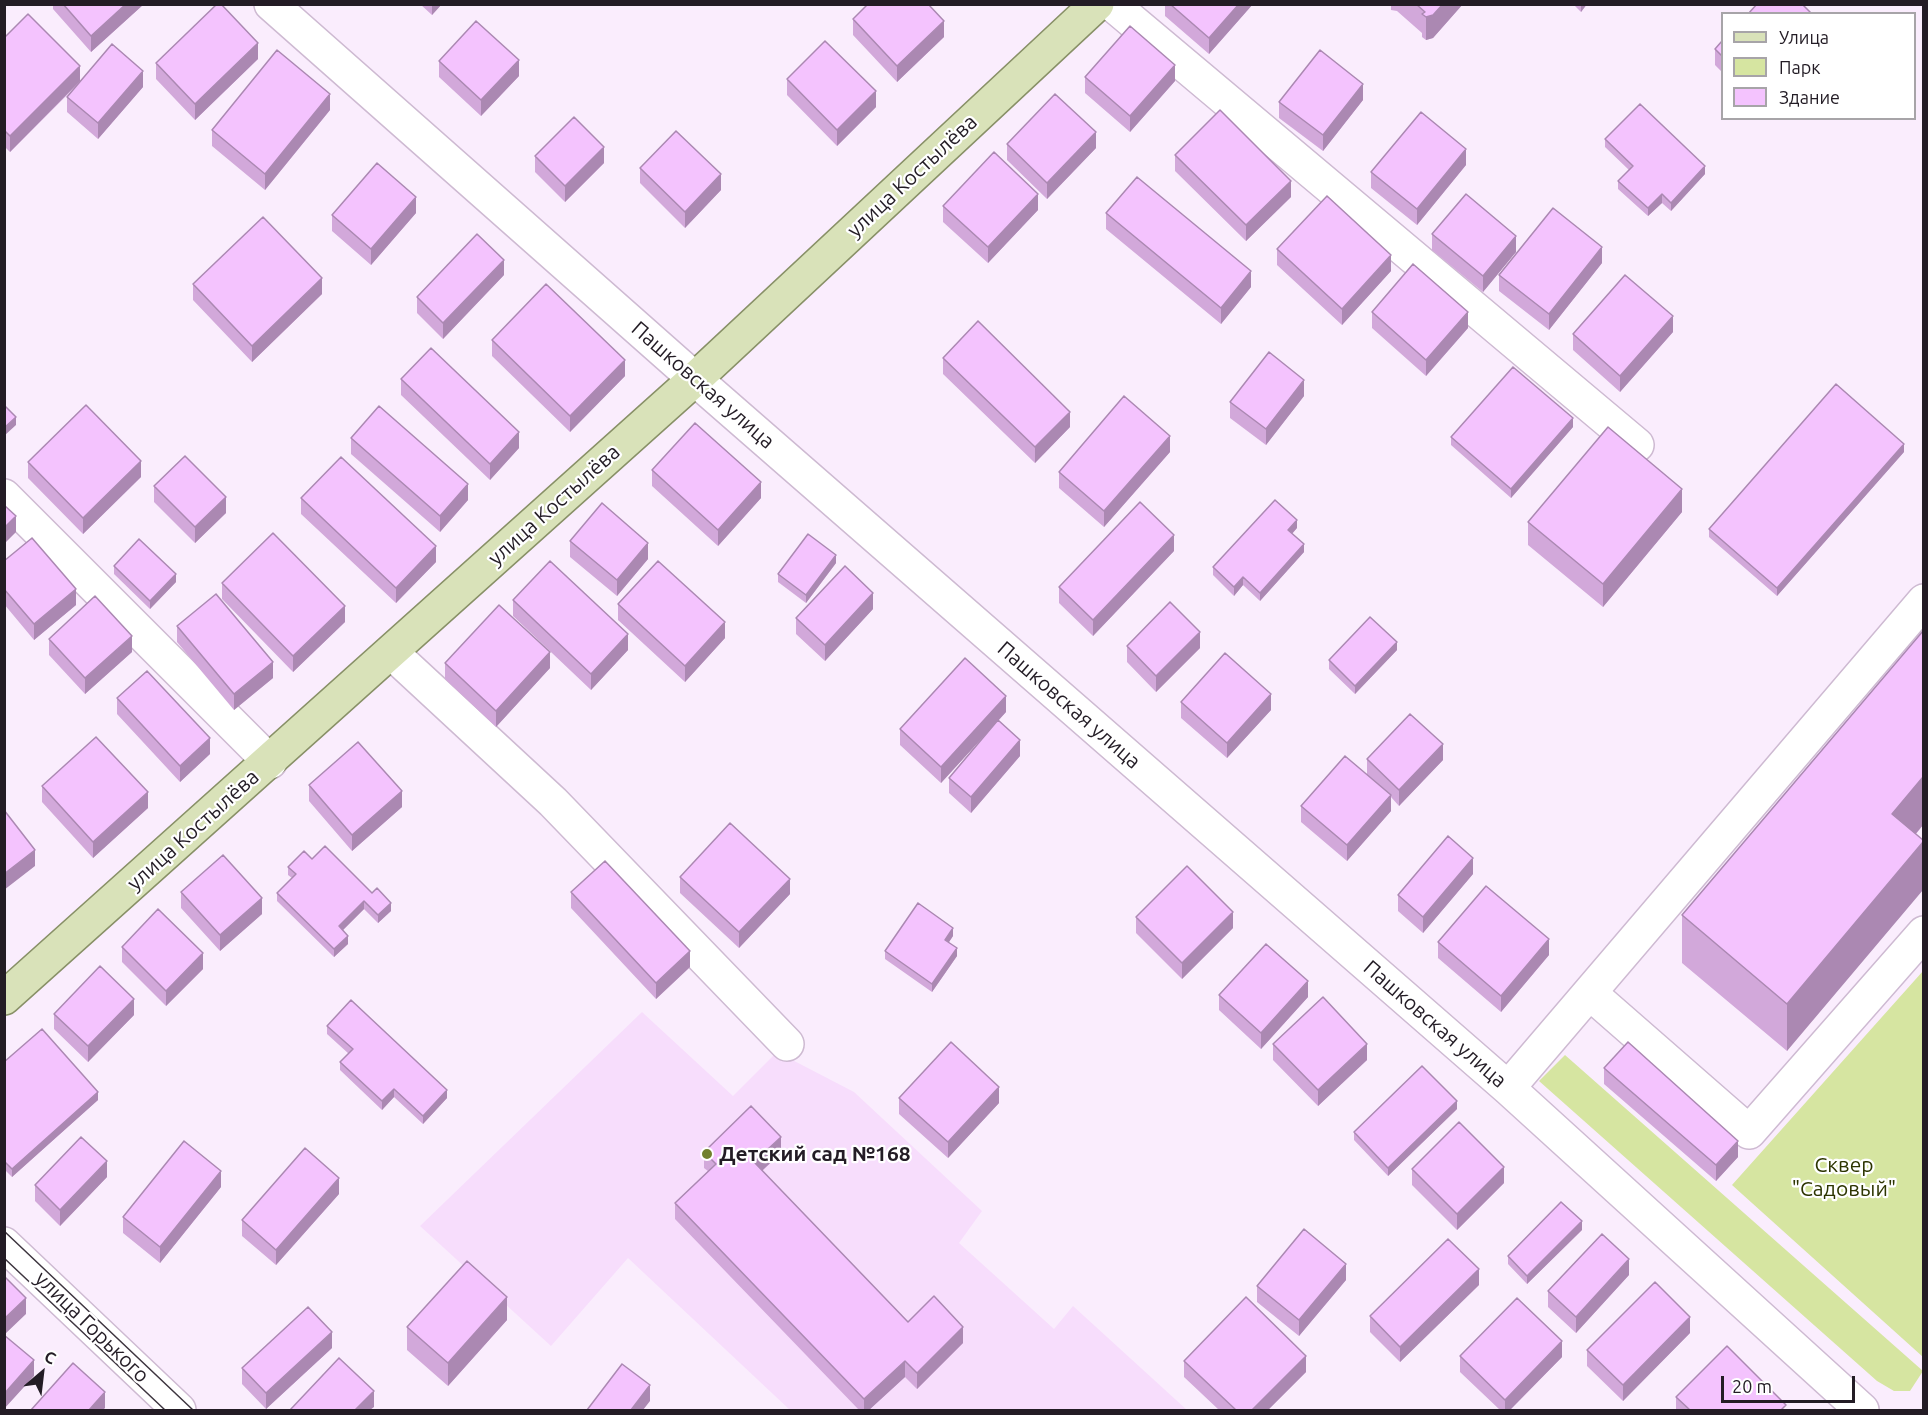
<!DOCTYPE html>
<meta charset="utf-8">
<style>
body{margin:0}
#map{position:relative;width:1928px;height:1415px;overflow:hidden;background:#faedfd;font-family:Ubuntu,sans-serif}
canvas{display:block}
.frame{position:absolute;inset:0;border:6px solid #231c25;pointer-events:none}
.legend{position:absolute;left:1721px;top:12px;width:195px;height:108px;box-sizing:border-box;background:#fff;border:2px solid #a7a4a8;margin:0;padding:8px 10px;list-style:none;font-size:18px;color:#231c25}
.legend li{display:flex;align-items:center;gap:12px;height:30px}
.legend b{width:30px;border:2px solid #a7a4a8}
.north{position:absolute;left:12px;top:1343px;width:60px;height:60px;-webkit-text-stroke:4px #fff;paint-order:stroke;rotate:28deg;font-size:16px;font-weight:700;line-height:24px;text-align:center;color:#231c25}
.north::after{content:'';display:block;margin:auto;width:21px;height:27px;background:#231c25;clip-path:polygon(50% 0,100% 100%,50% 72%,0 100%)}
.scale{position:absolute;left:1721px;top:1376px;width:134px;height:27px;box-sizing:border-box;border:3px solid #231c25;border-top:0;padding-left:8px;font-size:18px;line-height:21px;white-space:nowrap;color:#231c25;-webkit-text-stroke:4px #fff;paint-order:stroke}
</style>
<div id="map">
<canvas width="1928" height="1415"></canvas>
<div class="frame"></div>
<ul class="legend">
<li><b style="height:8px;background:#d9e2b9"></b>Улица</li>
<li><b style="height:16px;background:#d6e5a1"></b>Парк</li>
<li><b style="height:16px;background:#f4c3fe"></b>Здание</li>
</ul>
<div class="north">С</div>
<div class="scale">20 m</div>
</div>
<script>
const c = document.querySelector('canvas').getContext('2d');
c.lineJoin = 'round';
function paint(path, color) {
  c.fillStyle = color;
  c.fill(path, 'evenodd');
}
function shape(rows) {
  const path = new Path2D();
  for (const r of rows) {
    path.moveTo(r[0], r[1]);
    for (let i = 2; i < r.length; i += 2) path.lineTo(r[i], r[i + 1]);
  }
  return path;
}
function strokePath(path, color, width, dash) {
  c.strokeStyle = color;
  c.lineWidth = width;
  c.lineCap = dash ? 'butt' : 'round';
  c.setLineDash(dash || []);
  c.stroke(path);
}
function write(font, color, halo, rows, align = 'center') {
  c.font = font + ' Ubuntu,sans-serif';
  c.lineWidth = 4.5;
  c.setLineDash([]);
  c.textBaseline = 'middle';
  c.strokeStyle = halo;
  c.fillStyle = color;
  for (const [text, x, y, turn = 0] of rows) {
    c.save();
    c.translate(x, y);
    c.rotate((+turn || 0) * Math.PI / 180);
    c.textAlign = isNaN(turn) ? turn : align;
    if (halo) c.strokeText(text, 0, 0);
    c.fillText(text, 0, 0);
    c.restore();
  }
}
paint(shape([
 [642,1012,733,1096,777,1052,854,1092,982,1211,959,1243,1054,1329,1073,1306,1187,1410,790,1410,628,1258,551,1346,420,1226]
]), '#f7ddfc');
paint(shape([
 [1923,971,1923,1357,1732,1185],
 [1565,1055,1923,1371,1910,1391,1894,1391,1877,1381,1539,1081]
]), '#d6e5a1');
const minor = shape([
 [271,4,695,379,1508,1088,1862,1410],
 [1112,4,1637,445],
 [4,496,270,762],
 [391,652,553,802,787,1044],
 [1591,994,1749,1132,1924,933],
 [1508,1088,1924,601],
 [4,1244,179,1410]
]);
const major = shape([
 [4,998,695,379,1097,4]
]);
strokePath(minor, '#cebad2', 36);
strokePath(major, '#889067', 36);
strokePath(minor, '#fff', 33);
strokePath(major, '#d9e2b9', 33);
strokePath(shape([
 [4,1231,193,1410],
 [4,1258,165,1410]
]), '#3d353f', 1.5);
paint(shape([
 [53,4,144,4,91,52,53,9],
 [420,4,442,4,432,15],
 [1165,4,1253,4,1209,54,1165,16],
 [1391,4,1463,4,1433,38,1426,40,1422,37,1422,33,1397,11,1391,10],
 [1573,4,1587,4,1581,12],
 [853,19,944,37,897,82,853,35],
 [4,38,80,81,143,87,98,139,67,112,67,97,80,82,10,152,4,146],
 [1722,41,1722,72,1715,65,1715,49],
 [258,59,195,120,156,79,156,63],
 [439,61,519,76,481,116,439,77],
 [1085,77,1175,81,1130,132,1085,93],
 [787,79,876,107,837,146,787,95],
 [1363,100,1323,151,1279,118,1279,102],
 [330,110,265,190,212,146,212,130],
 [1605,139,1705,174,1671,211,1662,203,1648,216,1618,189,1618,181,1629,170,1605,147],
 [1007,144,1096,148,1047,199,1007,160],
 [1175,155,1291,197,1246,241,1175,171],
 [535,156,604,163,565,202,535,172],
 [1466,165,1417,225,1371,188,1371,172],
 [640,168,721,190,685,228,640,183],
 [943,206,1038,210,988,263,943,222],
 [416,213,371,265,332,231,332,215],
 [1106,213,1251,287,1221,324,1106,229],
 [1432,234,1516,252,1483,292,1432,250],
 [1277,249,1391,271,1342,325,1277,265],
 [1602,263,1549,330,1499,291,1499,275],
 [504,275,443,339,417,313,417,297],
 [193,284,322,294,252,362,193,300],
 [1372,312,1468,328,1426,376,1372,328],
 [1673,332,1620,392,1573,350,1573,334],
 [492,340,625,376,570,432,492,356],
 [943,358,1070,427,1035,463,943,374],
 [401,379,519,448,490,480,401,395],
 [1304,396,1266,445,1230,418,1230,402],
 [1573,427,1511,498,1451,445,1451,437],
 [351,438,468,500,440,532,351,454],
 [1170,452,1104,527,1059,488,1059,472],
 [1904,452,1777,596,1709,537,1709,529],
 [28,462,141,477,83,534,28,478],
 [652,470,761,498,718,546,652,486],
 [154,486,226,513,195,543,154,502],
 [301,498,436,562,396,603,301,514],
 [1682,512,1603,607,1528,545,1528,522],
 [1297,528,1292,534,1304,552,1260,601,1243,585,1234,596,1213,575,1213,567],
 [570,541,648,559,617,596,570,557],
 [1174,551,1093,636,1059,603,1059,587],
 [4,561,76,605,34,640,4,604],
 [836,563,806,603,778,582,778,574],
 [114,566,176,582,150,609,114,574],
 [222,583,345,622,293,672,222,599],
 [513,600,628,650,591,690,513,616],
 [618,604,725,638,685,682,618,620],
 [873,609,825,661,796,634,796,618],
 [177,626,273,678,234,710,177,642],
 [1923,631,1923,825,1916,834,1787,1051,1682,963,1682,915],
 [49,639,132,652,85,694,49,655],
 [1127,646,1200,648,1156,692,1127,662],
 [1397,650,1355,694,1329,669,1329,660],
 [445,663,550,668,496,727,445,679],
 [117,698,210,754,180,782,117,714],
 [1181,702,1271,710,1227,758,1181,718],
 [1006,712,998,721,1020,756,971,813,949,793,949,778,983,737,941,783,900,745,900,729],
 [1367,759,1443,760,1399,806,1391,797,1391,811,1347,861,1301,822,1301,806,1367,775],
 [309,785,402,807,352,851,309,801],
 [42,786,148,808,93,858,42,802],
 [312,859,391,911,378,923,364,909,343,930,348,944,334,957,277,901,277,893,292,878,288,875,288,867],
 [1473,874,1423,933,1398,911,1398,895],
 [680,877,790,894,739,948,680,893],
 [181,892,262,914,220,951,181,908],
 [571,892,690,967,656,999,571,908],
 [1136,917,1233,928,1182,979,1136,933],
 [953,936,949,942,957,956,932,992,885,959,885,951],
 [1438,942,1549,955,1501,1012,1438,958],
 [122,947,203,969,166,1006,122,962],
 [1219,995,1308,997,1261,1049,1219,1010],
 [54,1014,134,1015,88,1062,54,1029],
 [327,1026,447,1098,423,1124,394,1097,382,1110,340,1070,340,1062,349,1054,327,1034],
 [1273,1044,1367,1060,1318,1106,1273,1060],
 [4,1062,98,1100,12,1177,4,1169],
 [1604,1068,1738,1157,1716,1181,1604,1084],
 [899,1098,999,1103,948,1158,899,1114],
 [1457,1109,1388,1176,1354,1140,1354,1132],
 [704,1152,781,1153,762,1171,908,1322,963,1343,917,1389,905,1377,869,1410,859,1410,675,1219,675,1203,708,1171,704,1168],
 [1412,1169,1504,1183,1457,1230,1412,1185],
 [107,1177,60,1226,35,1201,35,1185],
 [221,1187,160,1263,123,1233,123,1217],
 [339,1194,276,1265,242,1236,242,1220],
 [1582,1230,1527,1284,1508,1264,1508,1256],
 [1629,1275,1576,1333,1548,1307,1548,1291],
 [1346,1280,1299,1336,1257,1302,1257,1286],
 [1479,1285,1400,1362,1370,1332,1370,1316],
 [507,1320,448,1386,407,1350,407,1327],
 [1690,1333,1623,1401,1587,1366,1587,1350],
 [332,1348,266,1409,242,1384,242,1368],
 [1460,1356,1562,1357,1510,1410,1500,1410,1460,1372],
 [1184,1361,1306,1372,1268,1410,1219,1410,1184,1377],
 [1676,1397,1786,1410,1676,1410]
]), '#d2a8da');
paint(shape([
 [126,4,144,4,91,52,91,36],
 [432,4,442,4,432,15],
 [1239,4,1253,4,1209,54,1209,38],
 [1443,4,1463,4,1433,38,1426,40,1426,17],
 [1581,4,1587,4,1581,12],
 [944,21,944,37,897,82,897,66],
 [258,43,258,59,195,120,195,104],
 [519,60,519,76,481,116,481,100],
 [1175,65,1175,81,1130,132,1130,116],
 [80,66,80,81,10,152,10,136],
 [143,71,143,87,98,139,98,123],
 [1363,84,1363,100,1323,151,1323,135],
 [876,91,876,107,837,146,837,130],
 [330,94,330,110,265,190,265,174],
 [1096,132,1096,148,1047,199,1047,183],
 [604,147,604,163,565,202,565,186],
 [1466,149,1466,165,1417,225,1417,209],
 [1705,166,1705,174,1671,211,1671,203],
 [721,174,721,190,685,228,685,212],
 [1291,181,1291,197,1246,241,1246,225],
 [1038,194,1038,210,988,263,988,247],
 [1662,194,1662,203,1648,216,1648,208],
 [416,197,416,213,371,265,371,249],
 [1516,236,1516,252,1483,292,1483,276],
 [1602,247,1602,263,1549,330,1549,314],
 [1391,255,1391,271,1342,325,1342,309],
 [504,260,504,275,443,339,443,323],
 [1251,271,1251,287,1221,324,1221,308],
 [322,278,322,294,252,362,252,346],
 [1468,312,1468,328,1426,376,1426,360],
 [1673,316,1673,332,1620,392,1620,376],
 [625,360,625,376,570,432,570,416],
 [1304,380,1304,396,1266,445,1266,429],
 [1070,412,1070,427,1035,463,1035,447],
 [16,417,16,425,4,436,4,428],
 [1573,418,1573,427,1511,498,1511,489],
 [519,432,519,448,490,480,490,464],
 [1170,436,1170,452,1104,527,1104,511],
 [1904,444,1904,452,1777,596,1777,588],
 [141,461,141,477,83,534,83,518],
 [761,482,761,498,718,546,718,530],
 [468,484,468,500,440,532,440,516],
 [1682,489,1682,512,1603,607,1603,584],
 [226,497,226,513,195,543,195,527],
 [16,516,16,532,4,544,4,528],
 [1297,520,1297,528,1288,538,1288,530],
 [1174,535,1174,551,1093,636,1093,620],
 [648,543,648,559,617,596,617,580],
 [1304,544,1304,552,1260,601,1260,593],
 [436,546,436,562,396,603,396,588],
 [836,555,836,563,806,603,806,595],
 [176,574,176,582,150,609,150,601],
 [1243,577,1243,585,1234,596,1234,587],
 [76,589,76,605,34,640,34,624],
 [873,593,873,609,825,661,825,645],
 [345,606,345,622,293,672,293,656],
 [725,622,725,638,685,682,685,666],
 [1200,632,1200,648,1156,692,1156,676],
 [628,634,628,650,591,690,591,674],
 [132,636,132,652,85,694,85,678],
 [1397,642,1397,650,1355,694,1355,686],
 [550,652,550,668,496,727,496,711],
 [273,662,273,678,234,710,234,694],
 [1271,694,1271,710,1227,758,1227,743],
 [1006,696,1006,712,941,783,941,767],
 [210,738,210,754,180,782,180,766],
 [1020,740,1020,756,971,813,971,797],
 [1443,744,1443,760,1399,806,1399,790],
 [1923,777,1923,825,1892,862,1892,814],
 [402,791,402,807,352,851,352,835],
 [148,792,148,808,93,858,93,842],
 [1391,795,1391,811,1347,861,1347,845],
 [1923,842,1923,890,1787,1051,1787,1004],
 [35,850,35,866,4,890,4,874],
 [1473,858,1473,874,1423,933,1423,917],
 [790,879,790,894,739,948,739,932],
 [262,898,262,914,220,951,220,935],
 [364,901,364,909,339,934,339,926],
 [391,903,391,911,378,923,378,915],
 [1233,912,1233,928,1182,979,1182,963],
 [953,928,953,936,945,948,945,940],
 [348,936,348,944,334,957,334,949],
 [1549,939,1549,955,1501,1012,1501,996],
 [957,948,957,956,932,992,932,984],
 [690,951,690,967,656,999,656,983],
 [203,953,203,969,166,1006,166,991],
 [1308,981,1308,997,1261,1049,1261,1033],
 [134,999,134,1015,88,1062,88,1046],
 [1367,1044,1367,1060,1318,1106,1318,1090],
 [999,1087,999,1103,948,1158,948,1142],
 [394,1089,394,1097,382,1110,382,1101],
 [447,1090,447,1098,423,1124,423,1116],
 [98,1092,98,1100,12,1177,12,1169],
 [1457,1101,1457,1109,1388,1176,1388,1168],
 [781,1137,781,1153,754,1178,754,1162],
 [1738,1141,1738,1157,1716,1181,1716,1165],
 [107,1161,107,1177,60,1226,60,1210],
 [1504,1167,1504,1183,1457,1230,1457,1214],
 [221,1171,221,1187,160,1263,160,1247],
 [339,1178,339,1194,276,1265,276,1250],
 [1582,1221,1582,1230,1527,1284,1527,1276],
 [1629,1259,1629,1275,1576,1333,1576,1317],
 [1346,1264,1346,1280,1299,1336,1299,1320],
 [1479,1269,1479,1285,1400,1362,1400,1347],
 [507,1297,507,1320,448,1386,448,1363],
 [26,1298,26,1314,4,1335,4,1319],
 [1690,1317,1690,1333,1623,1401,1623,1385],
 [963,1327,963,1343,917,1389,917,1373],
 [332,1332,332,1348,266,1409,266,1393],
 [1562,1341,1562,1357,1510,1410,1505,1410,1505,1400],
 [1306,1356,1306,1372,1268,1410,1252,1410],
 [34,1360,34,1376,4,1409,4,1394],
 [905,1361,905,1377,869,1410,864,1410,864,1399],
 [650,1385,650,1401,643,1410,631,1410],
 [374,1391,374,1407,370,1410,355,1410],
 [105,1392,105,1408,103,1410,89,1410]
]), '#ab88b2');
const building = shape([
 [63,4,126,4,91,36,63,4],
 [217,4,221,4,258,43,195,104,156,63,217,4],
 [868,4,928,4,944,21,897,66,853,19,868,4],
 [1170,4,1239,4,1209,38,1170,4],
 [1416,4,1443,4,1433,15,1426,17,1422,14,1425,12,1416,4],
 [1757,4,1802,4,1812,14,1748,14,1757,4],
 [28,14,80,66,10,136,4,130,4,38,28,14],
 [476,21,519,60,481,100,439,61,476,21],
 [1130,26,1175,65,1130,116,1085,77,1130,26],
 [825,41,876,91,837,130,787,79,825,41],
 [1722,41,1722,56,1715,49,1722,41],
 [112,44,143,71,98,123,67,97,112,44],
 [277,50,330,94,265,174,212,130,277,50],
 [1320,50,1363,84,1323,135,1279,102,1320,50],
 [1055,94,1096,132,1047,183,1007,144,1055,94],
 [1640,104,1705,166,1671,203,1662,194,1648,208,1618,181,1633,166,1605,139,1640,104],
 [1220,110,1291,181,1246,225,1175,155,1220,110],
 [1421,112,1466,149,1417,209,1371,172,1421,112],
 [574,117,604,147,565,186,535,156,574,117],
 [676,131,721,174,685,212,640,168,676,131],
 [994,152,1038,194,988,247,943,206,994,152],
 [377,163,416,197,371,249,332,215,377,163],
 [1137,177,1251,271,1221,308,1106,213,1137,177],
 [1466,194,1516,236,1483,276,1432,234,1466,194],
 [1327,196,1391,255,1342,309,1277,249,1327,196],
 [1553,208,1602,247,1549,314,1499,275,1553,208],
 [263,217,322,278,252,346,193,284,263,217],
 [477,234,504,260,443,323,417,297,477,234],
 [1413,264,1468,312,1426,360,1372,312,1413,264],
 [1625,275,1673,316,1620,376,1573,334,1625,275],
 [546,284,625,360,570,416,492,340,546,284],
 [978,321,1070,412,1035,447,943,358,978,321],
 [431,348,519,432,490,464,401,379,431,348],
 [1269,352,1304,380,1266,429,1230,402,1269,352],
 [1513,367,1573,418,1511,489,1451,437,1513,367],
 [1836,384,1904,444,1777,588,1709,529,1836,384],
 [1124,396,1170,436,1104,511,1059,472,1124,396],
 [4,405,16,417,4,428,4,405],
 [86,405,141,461,83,518,28,462,86,405],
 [379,406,468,484,440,516,351,438,379,406],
 [695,423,761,482,718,530,652,470,695,423],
 [1608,427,1682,489,1603,584,1528,522,1608,427],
 [185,456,226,497,195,527,154,486,185,456],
 [341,457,436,546,396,588,301,498,341,457],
 [1275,500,1297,520,1288,530,1304,544,1260,593,1243,577,1234,587,1213,567,1275,500],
 [1140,502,1174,535,1093,620,1059,587,1140,502],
 [602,503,648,543,617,580,570,541,602,503],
 [4,505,16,516,4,528,4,505],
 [273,533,345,606,293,656,222,583,273,533],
 [808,534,836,555,806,595,778,574,808,534],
 [32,538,76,589,34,624,4,589,4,561,32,538],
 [139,539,176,574,150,601,114,566,139,539],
 [550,561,628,634,591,674,513,600,550,561],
 [658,561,725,622,685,666,618,604,658,561],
 [845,566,873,593,825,645,796,618,845,566],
 [216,594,273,662,234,694,177,626,216,594],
 [95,596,132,636,85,678,49,639,95,596],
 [1170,602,1200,632,1156,676,1127,646,1170,602],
 [499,605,550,652,496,711,445,663,499,605],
 [1370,617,1397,642,1355,686,1329,660,1370,617],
 [1923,631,1923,777,1892,814,1923,840,1923,842,1787,1004,1682,915,1923,631],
 [1225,653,1271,694,1227,743,1181,702,1225,653],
 [965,658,1006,696,941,767,900,729,965,658],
 [147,671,210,738,180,766,117,698,147,671],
 [1410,714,1443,744,1399,790,1367,759,1410,714],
 [998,720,1020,740,971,797,949,778,998,720],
 [96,737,148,792,93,842,42,786,96,737],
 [358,742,402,791,352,835,309,785,358,742],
 [1345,756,1391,795,1347,845,1301,806,1345,756],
 [4,810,35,850,4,874,4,810],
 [730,823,790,879,739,932,680,877,730,823],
 [1448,836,1473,858,1423,917,1398,895,1448,836],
 [325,846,372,893,377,888,391,903,378,915,364,901,339,926,348,936,334,949,277,893,296,874,288,867,304,851,312,859,325,846],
 [223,855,262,898,220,935,181,892,223,855],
 [605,861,690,951,656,983,571,892,605,861],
 [1187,866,1233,912,1182,963,1136,917,1187,866],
 [1486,886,1549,939,1501,996,1438,942,1486,886],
 [918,903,953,928,945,940,957,948,932,984,885,951,918,903],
 [158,909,203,953,166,991,122,947,158,909],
 [1266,944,1308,981,1261,1033,1219,995,1266,944],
 [100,966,134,999,88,1046,54,1014,100,966],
 [1323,997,1367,1044,1318,1090,1273,1044,1323,997],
 [351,1000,447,1090,423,1116,394,1089,382,1101,340,1062,353,1049,327,1026,351,1000],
 [42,1029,98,1092,12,1169,4,1161,4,1062,42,1029],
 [951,1042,999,1087,948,1142,899,1098,951,1042],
 [1628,1042,1738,1141,1716,1165,1604,1068,1628,1042],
 [1422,1066,1457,1101,1388,1168,1354,1132,1422,1066],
 [751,1106,781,1137,754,1162,908,1322,934,1296,963,1327,917,1373,905,1361,864,1399,675,1203,716,1164,704,1152,751,1106],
 [1459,1122,1504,1167,1457,1214,1412,1169,1459,1122],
 [81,1137,107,1161,60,1210,35,1185,81,1137],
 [184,1141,221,1171,160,1247,123,1217,184,1141],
 [305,1148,339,1178,276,1250,242,1220,305,1148],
 [1561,1202,1582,1221,1527,1276,1508,1256,1561,1202],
 [1304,1229,1346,1264,1299,1320,1257,1286,1304,1229],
 [1602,1234,1629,1259,1576,1317,1548,1291,1602,1234],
 [1448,1239,1479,1269,1400,1347,1370,1316,1448,1239],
 [467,1261,507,1297,448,1363,407,1327,467,1261],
 [4,1276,26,1298,4,1319,4,1276],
 [1655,1282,1690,1317,1623,1385,1587,1350,1655,1282],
 [1246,1297,1306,1356,1252,1410,1236,1410,1184,1361,1246,1297],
 [1517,1298,1562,1341,1505,1400,1460,1356,1517,1298],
 [308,1307,332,1332,266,1393,242,1368,308,1307],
 [4,1335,34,1360,4,1394,4,1335],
 [1727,1346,1786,1405,1781,1410,1690,1410,1676,1397,1727,1346],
 [339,1358,374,1391,355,1410,290,1410,339,1358],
 [73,1363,105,1392,89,1410,31,1410,73,1363],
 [622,1364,650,1385,631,1410,587,1410,622,1364]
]);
paint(building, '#f4c3fe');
strokePath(building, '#ab88b2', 1.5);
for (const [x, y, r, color] of [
 [707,1154,6,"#71802d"]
]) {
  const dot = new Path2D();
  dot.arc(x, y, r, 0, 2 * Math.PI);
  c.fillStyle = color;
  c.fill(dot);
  strokePath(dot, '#fff', 2);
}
write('21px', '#231c25', '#fff', [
 ["улица Костылёва",912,176,-43],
 ["Пашковская улица",703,385,41],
 ["улица Костылёва",554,505,-42],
 ["Пашковская улица",1069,705,41],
 ["улица Костылёва",193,830,-42],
 ["Пашковская улица",1435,1024,41],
 ["улица Горького",92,1327,44]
]);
write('bold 21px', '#231c25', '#fff', [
 ["Детский сад №168",719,1154]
], 'left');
write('21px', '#2d3500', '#fff', [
 ["Сквер",1844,1165],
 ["\"Садовый\"",1844,1189]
]);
</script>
